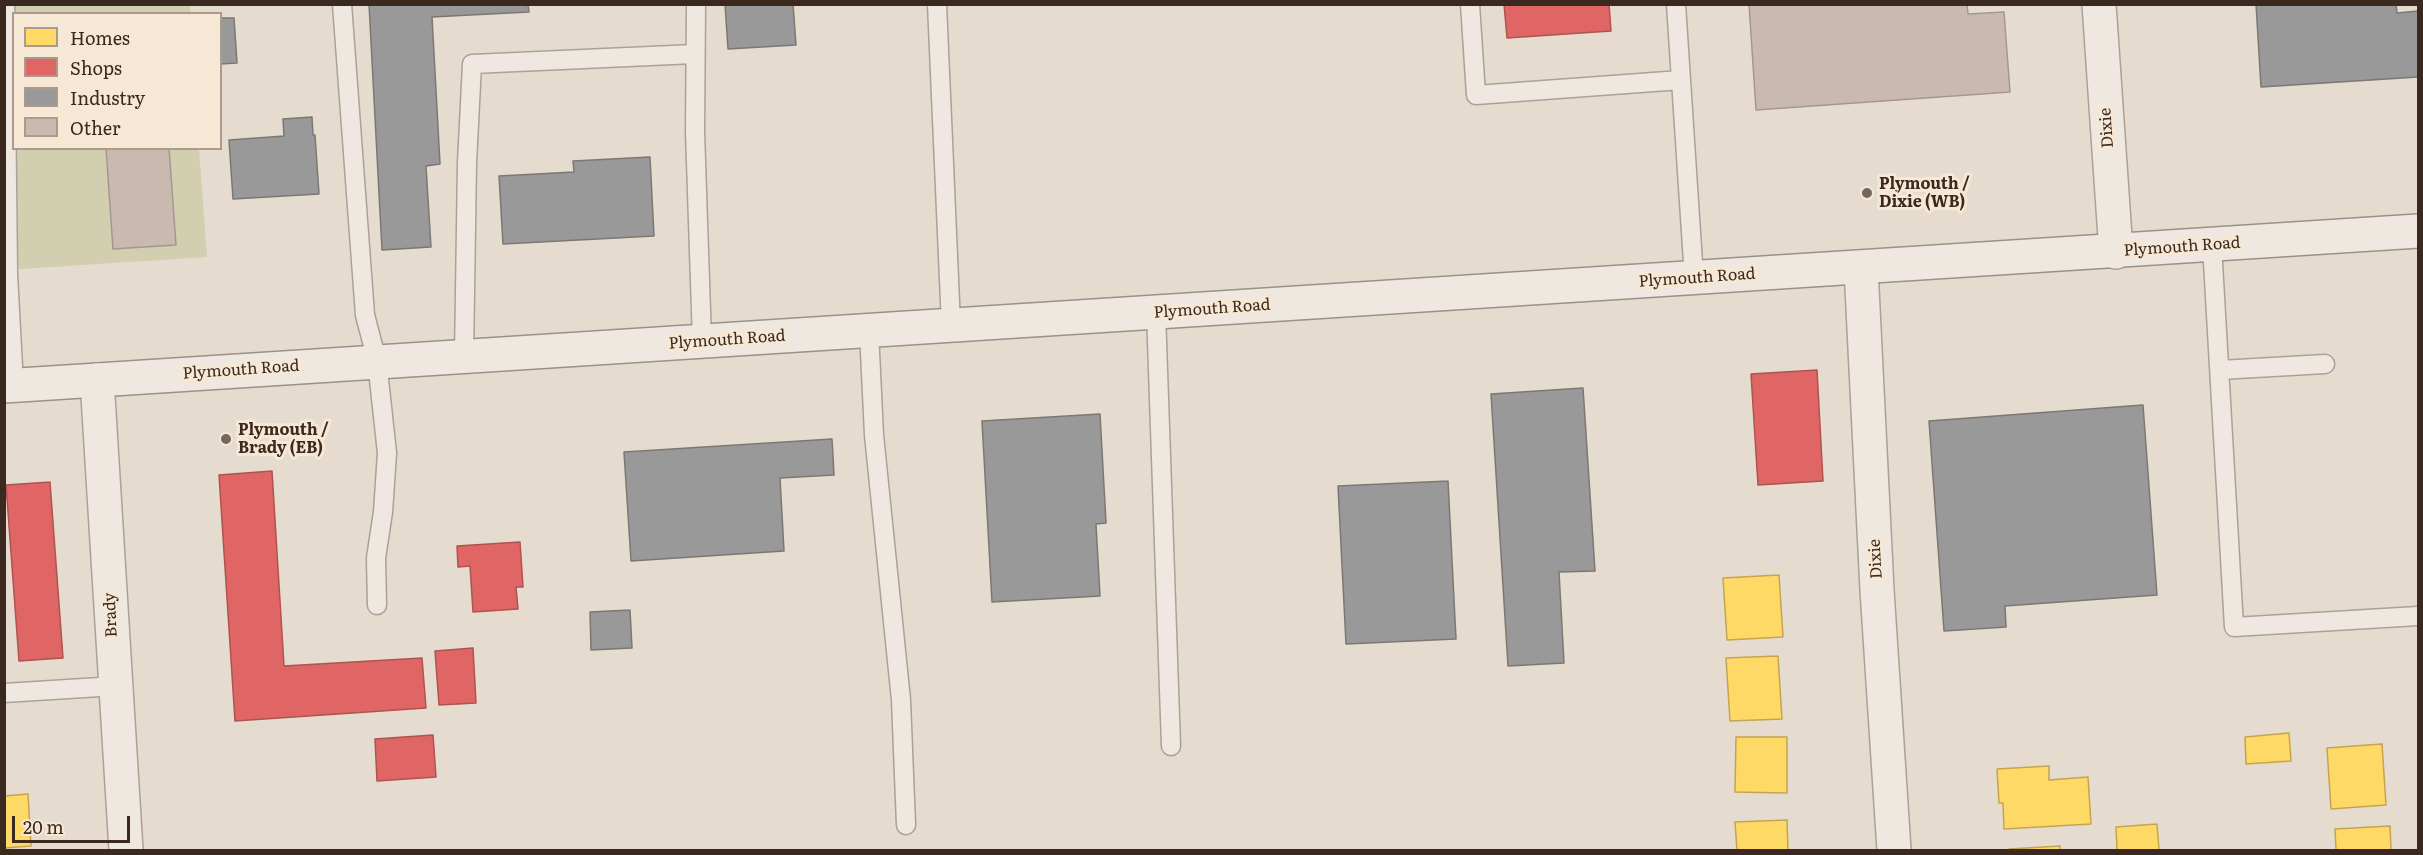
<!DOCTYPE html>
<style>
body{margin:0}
#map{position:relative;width:2423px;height:855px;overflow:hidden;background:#e5dccf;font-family:Literata,serif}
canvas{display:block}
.frame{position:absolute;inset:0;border:6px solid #3b281e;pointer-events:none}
.legend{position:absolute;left:12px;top:12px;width:210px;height:138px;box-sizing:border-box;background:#f7e8d5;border:2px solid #ac9b8c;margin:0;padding:8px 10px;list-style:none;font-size:18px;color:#3b281e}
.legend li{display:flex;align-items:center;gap:12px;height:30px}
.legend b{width:30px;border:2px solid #ac9b8c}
.scale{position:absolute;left:12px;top:816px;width:118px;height:27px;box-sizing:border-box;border:3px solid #3b281e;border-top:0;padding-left:8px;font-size:18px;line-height:21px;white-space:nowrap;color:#3b281e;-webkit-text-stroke:4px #f7e8d5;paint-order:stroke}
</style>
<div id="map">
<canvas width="2423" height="855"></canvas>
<div class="frame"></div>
<ul class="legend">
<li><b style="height:16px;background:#ffd966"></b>Homes</li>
<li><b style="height:16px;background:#e06666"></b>Shops</li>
<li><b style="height:16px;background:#999"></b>Industry</li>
<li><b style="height:16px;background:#cab9af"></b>Other</li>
</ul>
<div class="scale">20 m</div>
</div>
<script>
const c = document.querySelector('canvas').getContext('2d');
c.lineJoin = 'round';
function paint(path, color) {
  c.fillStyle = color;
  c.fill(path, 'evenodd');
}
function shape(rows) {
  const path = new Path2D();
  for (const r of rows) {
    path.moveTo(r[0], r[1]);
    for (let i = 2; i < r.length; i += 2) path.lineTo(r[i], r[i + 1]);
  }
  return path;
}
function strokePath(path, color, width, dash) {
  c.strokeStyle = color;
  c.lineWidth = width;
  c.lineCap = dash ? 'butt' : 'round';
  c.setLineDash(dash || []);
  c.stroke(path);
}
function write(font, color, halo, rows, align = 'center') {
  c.font = font + ' Literata,serif';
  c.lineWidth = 6;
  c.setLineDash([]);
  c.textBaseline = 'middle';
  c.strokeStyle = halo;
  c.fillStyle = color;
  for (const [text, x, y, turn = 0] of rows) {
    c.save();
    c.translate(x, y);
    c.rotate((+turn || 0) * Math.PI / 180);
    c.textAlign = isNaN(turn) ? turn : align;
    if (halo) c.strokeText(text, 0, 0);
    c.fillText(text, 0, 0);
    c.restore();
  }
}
paint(shape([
 [5,5,190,5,190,13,14,14,14,148,199,149,207,257,5,270]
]), '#d2ceb0');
const homes = shape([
 [1779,575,1783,637,1727,640,1723,578,1779,575],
 [1778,656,1782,719,1730,721,1726,658,1778,656],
 [2289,733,2291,761,2246,764,2245,737,2289,733],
 [1736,737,1787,737,1787,793,1735,792,1736,737],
 [2382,744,2386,805,2331,809,2327,748,2382,744],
 [2049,766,2049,780,2088,777,2091,824,2004,829,2003,803,1999,803,1997,769,2049,766],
 [28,794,31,846,4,848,4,796,28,794],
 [1787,820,1788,850,1737,850,1735,822,1787,820],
 [2157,824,2159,850,2117,850,2116,827,2157,824],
 [2390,826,2391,850,2336,850,2335,829,2390,826],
 [2060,846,2060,850,2009,850,2009,849,2060,846]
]);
paint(homes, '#ffd966');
strokePath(homes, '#c4a450', 1.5);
const shops = shape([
 [1504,4,1609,4,1611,31,1507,38,1504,4],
 [1817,370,1823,481,1758,485,1751,374,1817,370],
 [272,471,284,666,422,658,426,708,235,721,219,475,272,471],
 [50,482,63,658,19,661,6,485,50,482],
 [520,542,523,587,516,587,518,609,473,612,470,566,458,567,457,546,520,542],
 [473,648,476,703,439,705,435,651,473,648],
 [433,735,436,777,377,781,375,739,433,735]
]);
paint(shops, '#e06666');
strokePath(shops, '#ae5350', 1.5);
const industry = shape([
 [369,4,528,4,529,12,432,17,440,164,426,166,431,247,382,250,369,4],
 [725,4,793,4,796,45,728,49,725,4],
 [2256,4,2396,4,2397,13,2418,11,2418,77,2261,87,2256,4],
 [220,18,234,18,237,63,220,64,220,18],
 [312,117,313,135,315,135,319,194,233,199,229,140,284,136,283,119,312,117],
 [650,157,654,236,503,244,499,176,574,172,573,161,650,157],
 [1583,388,1595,571,1559,572,1564,663,1508,666,1491,394,1583,388],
 [2143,405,2157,595,2005,606,2006,627,1944,631,1929,421,2143,405],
 [1100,414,1106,523,1096,524,1100,596,992,602,982,421,1100,414],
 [832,439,834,475,780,478,784,551,631,561,624,452,832,439],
 [1448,481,1456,639,1346,644,1338,486,1448,481],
 [630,610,632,648,591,650,590,612,630,610]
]);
paint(industry, '#999');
strokePath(industry, '#7d7774', 1.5);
const building = shape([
 [1749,4,1967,4,1968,14,2004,12,2010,92,1756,110,1749,4],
 [106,148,169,148,176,245,113,249,106,148]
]);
paint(building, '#cab9af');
strokePath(building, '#a6978e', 1.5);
const lane = shape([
 [5,4,8,274,14,385],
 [342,4,365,315,377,361,387,453,383,512,376,558,377,605],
 [696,4,695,132,702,341],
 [937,4,951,325],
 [1470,4,1476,95,1681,80],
 [1676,4,1694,278],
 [2212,245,2234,627,2418,616],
 [1156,312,1171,746],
 [869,331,874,435,901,700,906,825],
 [464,356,467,163,472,64,695,54],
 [2220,370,2325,364],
 [4,693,116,686]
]);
const street = shape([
 [2099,4,2116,252],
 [1861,268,1877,590,1894,850],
 [97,380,126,850]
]);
const secondary = shape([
 [4,386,2418,231]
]);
strokePath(lane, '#aba197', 21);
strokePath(street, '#aba197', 36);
strokePath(secondary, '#9a9188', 36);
strokePath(lane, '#eee8e0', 18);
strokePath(street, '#eee8e0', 33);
strokePath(secondary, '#eee8e0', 33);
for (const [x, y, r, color] of [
 [1867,193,6,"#76675c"],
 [226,439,6,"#76675c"]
]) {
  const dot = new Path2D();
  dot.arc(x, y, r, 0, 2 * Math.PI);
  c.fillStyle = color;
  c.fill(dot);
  strokePath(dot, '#f7e8d5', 2);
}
write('16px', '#3b281e', '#f7e8d5', [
 ["Dixie",2107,128,-94],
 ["Plymouth Road",2182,247,-4],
 ["Plymouth Road",1697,278,-4],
 ["Plymouth Road",1212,309,-4],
 ["Plymouth Road",727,340,-4],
 ["Plymouth Road",241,370,-4],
 ["Dixie",1876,559,-93],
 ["Brady",111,615,-93]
]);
write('bold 16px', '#3b281e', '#f7e8d5', [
 ["Plymouth /",1879,184],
 ["Dixie (WB)",1879,202],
 ["Plymouth /",238,430],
 ["Brady (EB)",238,448]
], 'left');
</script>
